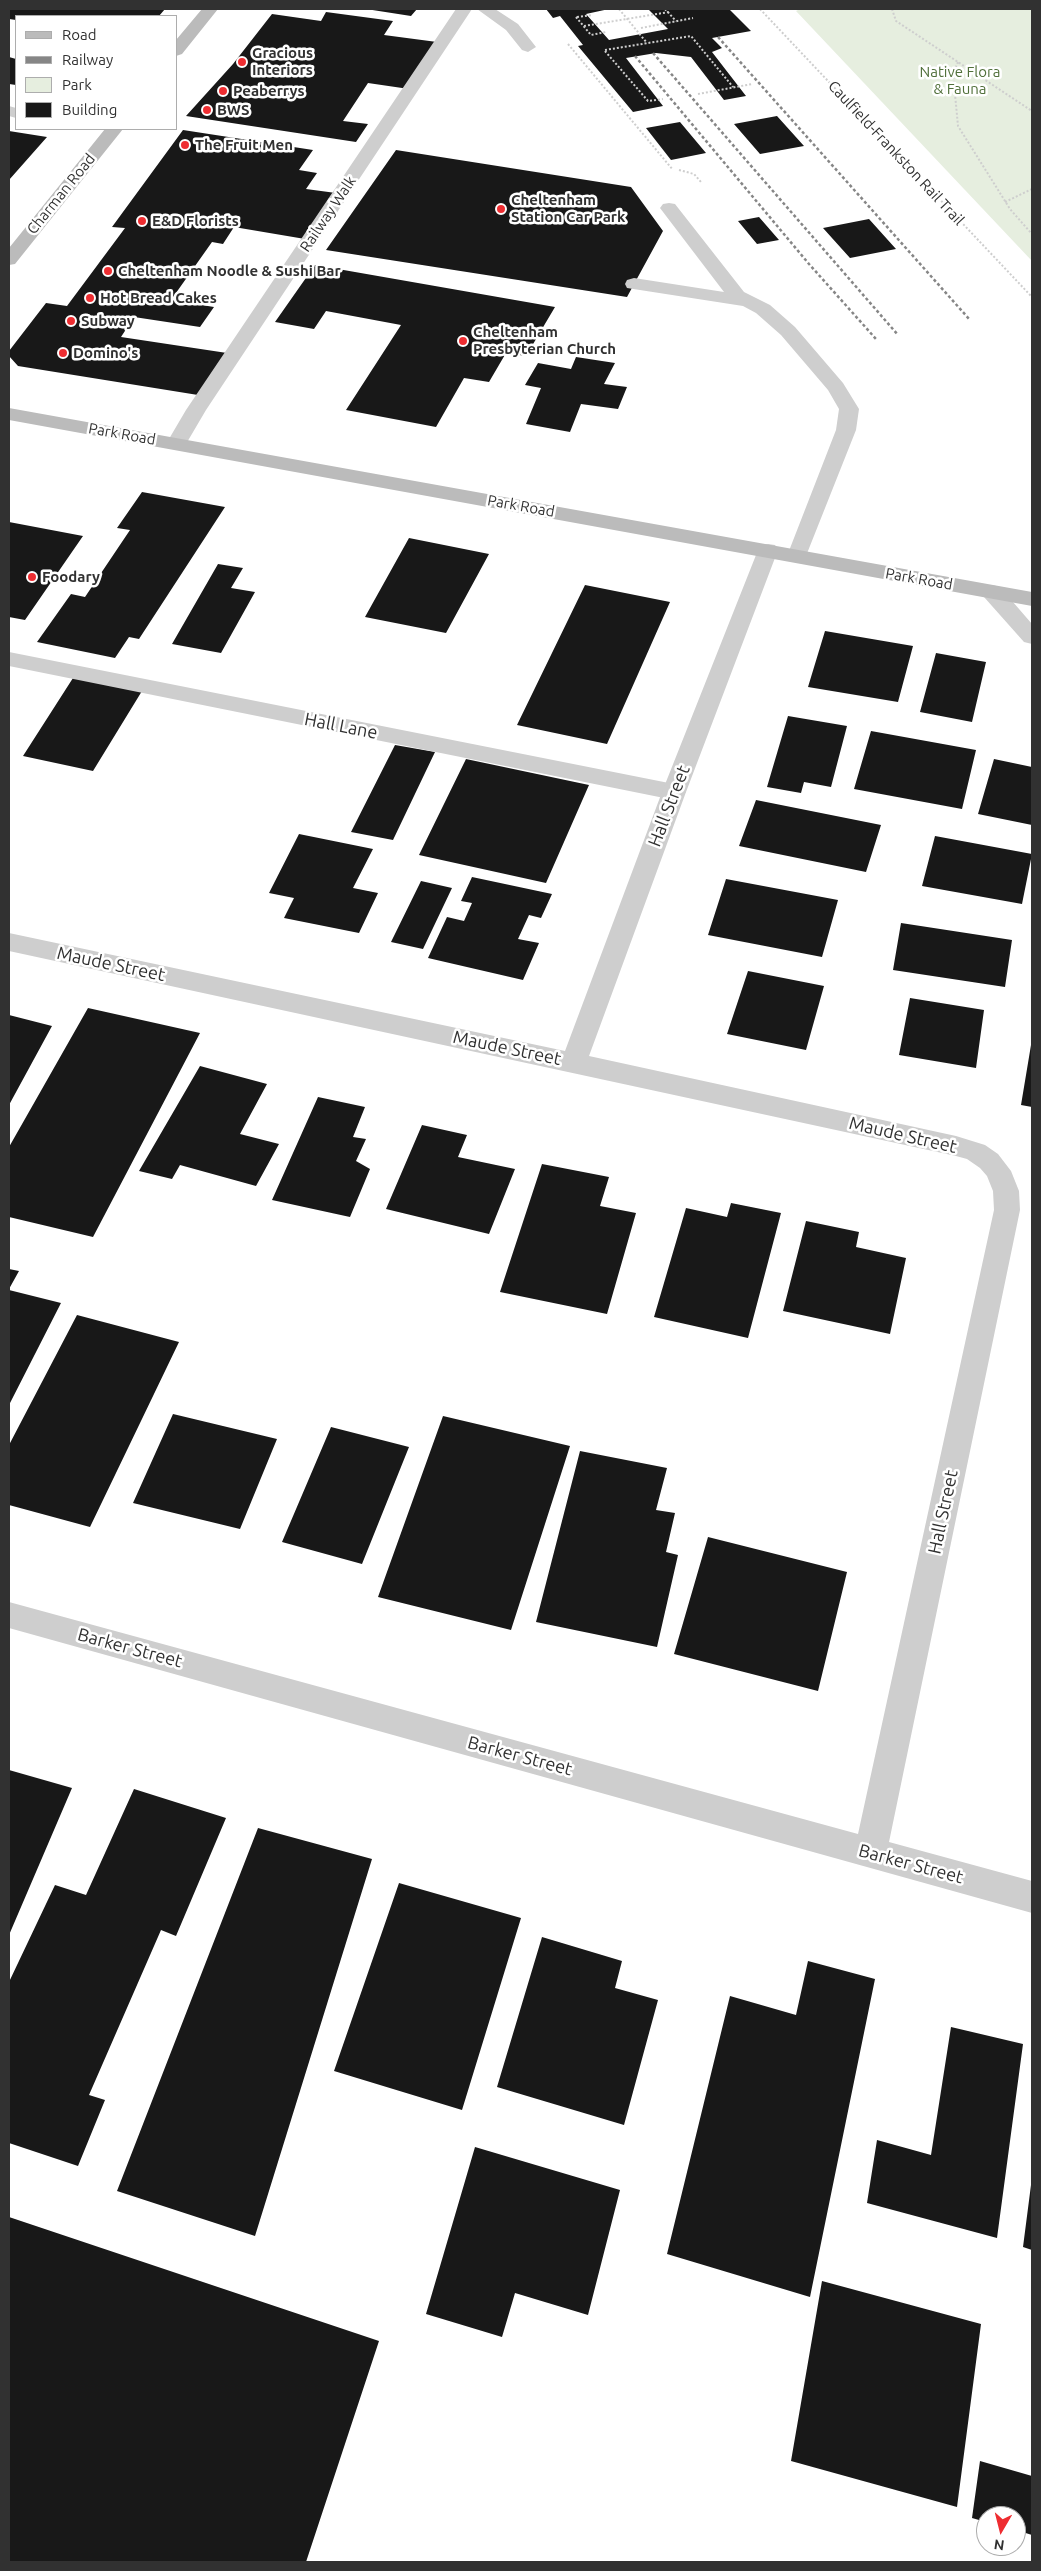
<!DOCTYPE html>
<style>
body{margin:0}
#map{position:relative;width:1041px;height:2571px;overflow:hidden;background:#fff;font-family:Ubuntu,sans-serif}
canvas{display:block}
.frame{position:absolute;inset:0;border:10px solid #313131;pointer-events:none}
.legend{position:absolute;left:15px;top:15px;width:162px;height:115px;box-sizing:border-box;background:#fff;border:1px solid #adadad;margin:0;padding:6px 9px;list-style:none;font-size:15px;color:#313131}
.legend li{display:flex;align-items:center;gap:10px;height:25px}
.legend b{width:25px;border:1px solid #adadad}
.north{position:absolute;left:976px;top:2506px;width:50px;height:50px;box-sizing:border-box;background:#fff;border:1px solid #adadad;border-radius:50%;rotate:188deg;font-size:14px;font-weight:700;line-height:20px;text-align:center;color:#313131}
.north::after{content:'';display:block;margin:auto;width:18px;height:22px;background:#ee2d31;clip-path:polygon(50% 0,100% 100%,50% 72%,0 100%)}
</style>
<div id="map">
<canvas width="1041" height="2571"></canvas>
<div class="frame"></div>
<ul class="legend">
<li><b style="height:6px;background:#bbb"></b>Road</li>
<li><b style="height:6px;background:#868686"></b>Railway</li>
<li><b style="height:14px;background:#e6eedf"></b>Park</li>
<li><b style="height:14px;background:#181818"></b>Building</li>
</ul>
<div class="north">N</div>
</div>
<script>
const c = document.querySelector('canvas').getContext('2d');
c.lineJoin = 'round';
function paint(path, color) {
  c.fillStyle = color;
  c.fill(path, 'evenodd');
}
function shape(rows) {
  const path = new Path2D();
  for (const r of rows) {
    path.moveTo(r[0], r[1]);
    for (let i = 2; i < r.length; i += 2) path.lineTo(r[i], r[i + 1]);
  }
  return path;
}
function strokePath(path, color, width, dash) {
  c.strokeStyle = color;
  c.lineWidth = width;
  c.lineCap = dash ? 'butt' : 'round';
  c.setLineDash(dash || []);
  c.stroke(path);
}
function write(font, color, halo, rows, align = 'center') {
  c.font = font + ' Ubuntu,sans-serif';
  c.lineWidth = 5;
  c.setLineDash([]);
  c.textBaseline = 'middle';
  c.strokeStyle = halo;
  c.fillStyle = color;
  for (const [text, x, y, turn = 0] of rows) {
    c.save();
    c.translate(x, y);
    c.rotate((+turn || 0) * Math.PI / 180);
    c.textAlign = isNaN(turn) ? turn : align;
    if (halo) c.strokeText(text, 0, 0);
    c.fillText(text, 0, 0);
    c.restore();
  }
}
paint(shape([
 [800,9,1032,9,1032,261,796,11]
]), '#e6eedf');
paint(shape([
 [9,9,165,9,159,16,16,16,16,20,9,19],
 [366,9,417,9,411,16],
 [546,9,609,9,586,14,609,40,668,29,648,9,729,9,751,31,712,38,722,48,712,52,746,96,724,100,691,57,656,53,626,58,663,106,633,112,578,46,583,45,560,16,553,18],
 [326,12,393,21,384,35,437,42,409,89,368,83,343,121,368,124,356,142,186,116,233,64,272,14,321,21],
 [9,57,16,59,16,85,9,84],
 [777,116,804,146,760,154,734,124],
 [680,122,706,153,671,160,646,128],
 [183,130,313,150,299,170,317,173,306,189,336,193,305,239,234,227,223,244,212,242,171,300,214,307,200,327,134,317,121,337,227,353,198,395,18,366,9,356,9,351,46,303,67,306,125,228,112,227],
 [9,131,47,137,9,180],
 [396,150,631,187,663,231,627,297,326,250],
 [759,217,779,240,757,244,738,221],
 [869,219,896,249,850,258,823,228],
 [315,265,555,307,526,356,506,353,489,382,464,378,436,427,346,410,401,325,326,311,314,329,275,322],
 [576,357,615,363,604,384,627,387,618,409,581,404,570,432,526,424,541,388,525,385,538,363,571,369],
 [142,492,225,507,139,639,129,637,115,658,37,642,71,594,85,597,130,530,117,528],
 [9,522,83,536,25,620,9,617],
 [409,538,489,554,446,633,365,617],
 [218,564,243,568,231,588,255,592,221,653,172,644],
 [585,585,670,602,607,744,517,725],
 [825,631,913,646,898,702,808,687],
 [936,653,986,662,972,722,920,712],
 [73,678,142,691,93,771,23,756],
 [788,716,847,726,831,787,804,782,801,793,767,787],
 [871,731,976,750,962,809,854,789],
 [395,745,435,752,393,840,351,832],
 [466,759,589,785,546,883,419,855],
 [994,759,1032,767,1032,825,978,814],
 [756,800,881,825,866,872,739,846],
 [299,834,373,849,353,888,378,893,359,933,284,918,294,898,269,893],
 [935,836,1032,854,1022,904,922,886],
 [472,877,552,894,541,918,529,915,518,939,539,943,523,980,428,958,447,917,464,921,472,903,461,901],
 [726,879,838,900,822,957,708,935],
 [421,881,452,888,423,949,391,942],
 [901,923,1012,940,1005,987,893,970],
 [748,971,824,986,806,1050,727,1034],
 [910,998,984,1010,976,1068,899,1055],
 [88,1008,200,1033,93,1237,9,1217,9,1147],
 [9,1015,52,1026,9,1105],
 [1031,1045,1032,1045,1032,1107,1021,1105],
 [200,1066,267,1084,240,1134,279,1144,256,1186,180,1165,172,1179,139,1171],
 [318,1097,365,1107,353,1137,366,1139,356,1161,370,1169,350,1217,272,1200],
 [422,1125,467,1135,458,1157,515,1169,489,1234,386,1209],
 [542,1164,609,1177,600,1206,636,1213,607,1314,500,1292],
 [731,1203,781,1213,748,1338,654,1317,686,1208,727,1217],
 [806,1221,859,1232,856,1247,906,1258,890,1334,783,1311],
 [9,1269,19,1271,9,1289],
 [9,1290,61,1303,9,1405],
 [77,1315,179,1342,90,1527,9,1505,9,1445],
 [173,1414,277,1439,240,1529,133,1503],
 [443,1416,570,1446,511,1630,378,1597],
 [331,1427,409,1447,362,1564,282,1542],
 [580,1451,667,1468,656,1510,675,1513,666,1552,678,1555,657,1647,536,1622],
 [708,1537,847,1572,818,1691,674,1654],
 [9,1770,72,1788,9,1935],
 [134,1789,226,1818,176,1936,161,1930,89,2095,105,2100,78,2166,9,2143,9,1982,55,1885,86,1895],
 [258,1828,372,1859,255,2236,117,2191],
 [399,1883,521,1918,462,2110,334,2071],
 [542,1937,622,1961,615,1988,658,2000,624,2125,497,2087],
 [808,1961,875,1979,810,2297,667,2254,730,1996,796,2015],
 [951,2027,1023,2044,997,2238,867,2203,877,2140,931,2155],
 [475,2147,620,2190,588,2315,515,2293,502,2337,426,2314],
 [1031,2185,1032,2185,1032,2250,1023,2247],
 [9,2217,379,2341,306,2562,9,2562],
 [822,2281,981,2324,957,2507,791,2461],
 [980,2461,1032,2476,1032,2535,1016,2530,1016,2516,986,2516,986,2522,972,2518]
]), '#181818');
strokePath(shape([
 [619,9,647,43],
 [626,9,629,9],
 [665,9,676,21],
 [760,9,1032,297],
 [892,9,896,21,1032,111],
 [576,17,591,35,606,32],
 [577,17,592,15],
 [584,26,669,12],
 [641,28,693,18],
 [568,44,673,170],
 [605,50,691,36,733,87],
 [605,51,648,101,663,99],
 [958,62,953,73,958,126,1010,209,1032,234],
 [698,94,752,84],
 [679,170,694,174,701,182],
 [1005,202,1032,189]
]), '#cecece', 2, [2, 2]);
paint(shape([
 [456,9,472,9,206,410,186,444,183,448,169,448,166,444,186,410,456,9],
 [477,9,495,9,518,24,536,47,528,52,522,50,506,30,477,9],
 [669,203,675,204,744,292,770,305,795,327,843,383,859,409,856,430,804,561,797,562,790,561,787,556,836,430,839,409,828,390,781,335,756,313,743,306,627,288,625,284,627,280,634,278,724,292,660,208,663,204,669,203],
 [992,585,1000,587,1032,624,1032,644,1024,642,984,597,981,592,984,587,992,585],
 [9,652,674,784,682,787,686,792,682,797,674,800,9,666,9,652]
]), '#cecece');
paint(shape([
 [9,106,16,108,16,118,9,116,9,106],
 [768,544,775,545,778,550,686,792,589,1056,956,1136,985,1145,998,1154,1011,1171,1019,1191,1020,1210,889,1842,1032,1881,1032,1913,9,1628,9,1602,858,1834,994,1210,993,1191,987,1176,980,1168,967,1159,956,1156,9,951,9,933,565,1051,662,792,758,550,761,545,768,544]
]), '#cecece');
paint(shape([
 [202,9,218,9,182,54,176,56,176,40,202,9],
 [105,129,123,129,15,264,9,265,9,248,105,129],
 [9,408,1032,592,1032,606,9,420,9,408]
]), '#bbb');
strokePath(shape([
 [718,37,970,320],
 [653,53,898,335],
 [635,56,809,264,876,339]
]), '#868686', 2.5, [3, 2.5]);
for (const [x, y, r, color] of [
 [242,62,5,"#ee2d31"],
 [223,91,5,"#ee2d31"],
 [207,110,5,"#ee2d31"],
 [185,145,5,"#ee2d31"],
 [501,209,5,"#ee2d31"],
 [142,221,5,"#ee2d31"],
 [108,271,5,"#ee2d31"],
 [90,298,5,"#ee2d31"],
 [71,321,5,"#ee2d31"],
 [463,341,5,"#ee2d31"],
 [63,353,5,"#ee2d31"],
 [32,577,5,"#ee2d31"]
]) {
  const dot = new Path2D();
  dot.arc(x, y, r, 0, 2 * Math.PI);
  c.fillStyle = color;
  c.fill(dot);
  strokePath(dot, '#fff', 2);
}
write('bold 15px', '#313131', '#fff', [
 ["Gracious",252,53],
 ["Interiors",252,70],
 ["Peaberrys",233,91],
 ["BWS",217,110],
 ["The Fruit Men",195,145],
 ["Cheltenham",511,200],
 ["Station Car Park",511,217],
 ["E&D Florists",152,221],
 ["Cheltenham Noodle & Sushi Bar",118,271],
 ["Hot Bread Cakes",100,298],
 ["Subway",81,321],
 ["Cheltenham",473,332],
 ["Presbyterian Church",473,349],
 ["Domino's",73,353],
 ["Foodary",42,577]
], 'left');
write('15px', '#51703b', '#fff', [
 ["Native Flora",960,72],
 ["& Fauna",960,89]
]);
write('15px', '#313131', '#fff', [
 ["Caulfield-Frankston Rail Trail",896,153,47],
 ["Charman Road",61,194,-51],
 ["Railway Walk",328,214,-56],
 ["Park Road",122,434,10],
 ["Park Road",521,506,10],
 ["Park Road",919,579,10]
]);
write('18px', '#313131', '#fff', [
 ["Hall Lane",341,726,11],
 ["Hall Street",669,806,-69],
 ["Maude Street",111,964,12],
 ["Maude Street",507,1048,12],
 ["Maude Street",903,1135,13],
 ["Hall Street",943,1512,-78],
 ["Barker Street",130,1648,15],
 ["Barker Street",520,1756,15],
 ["Barker Street",911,1864,15]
]);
</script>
